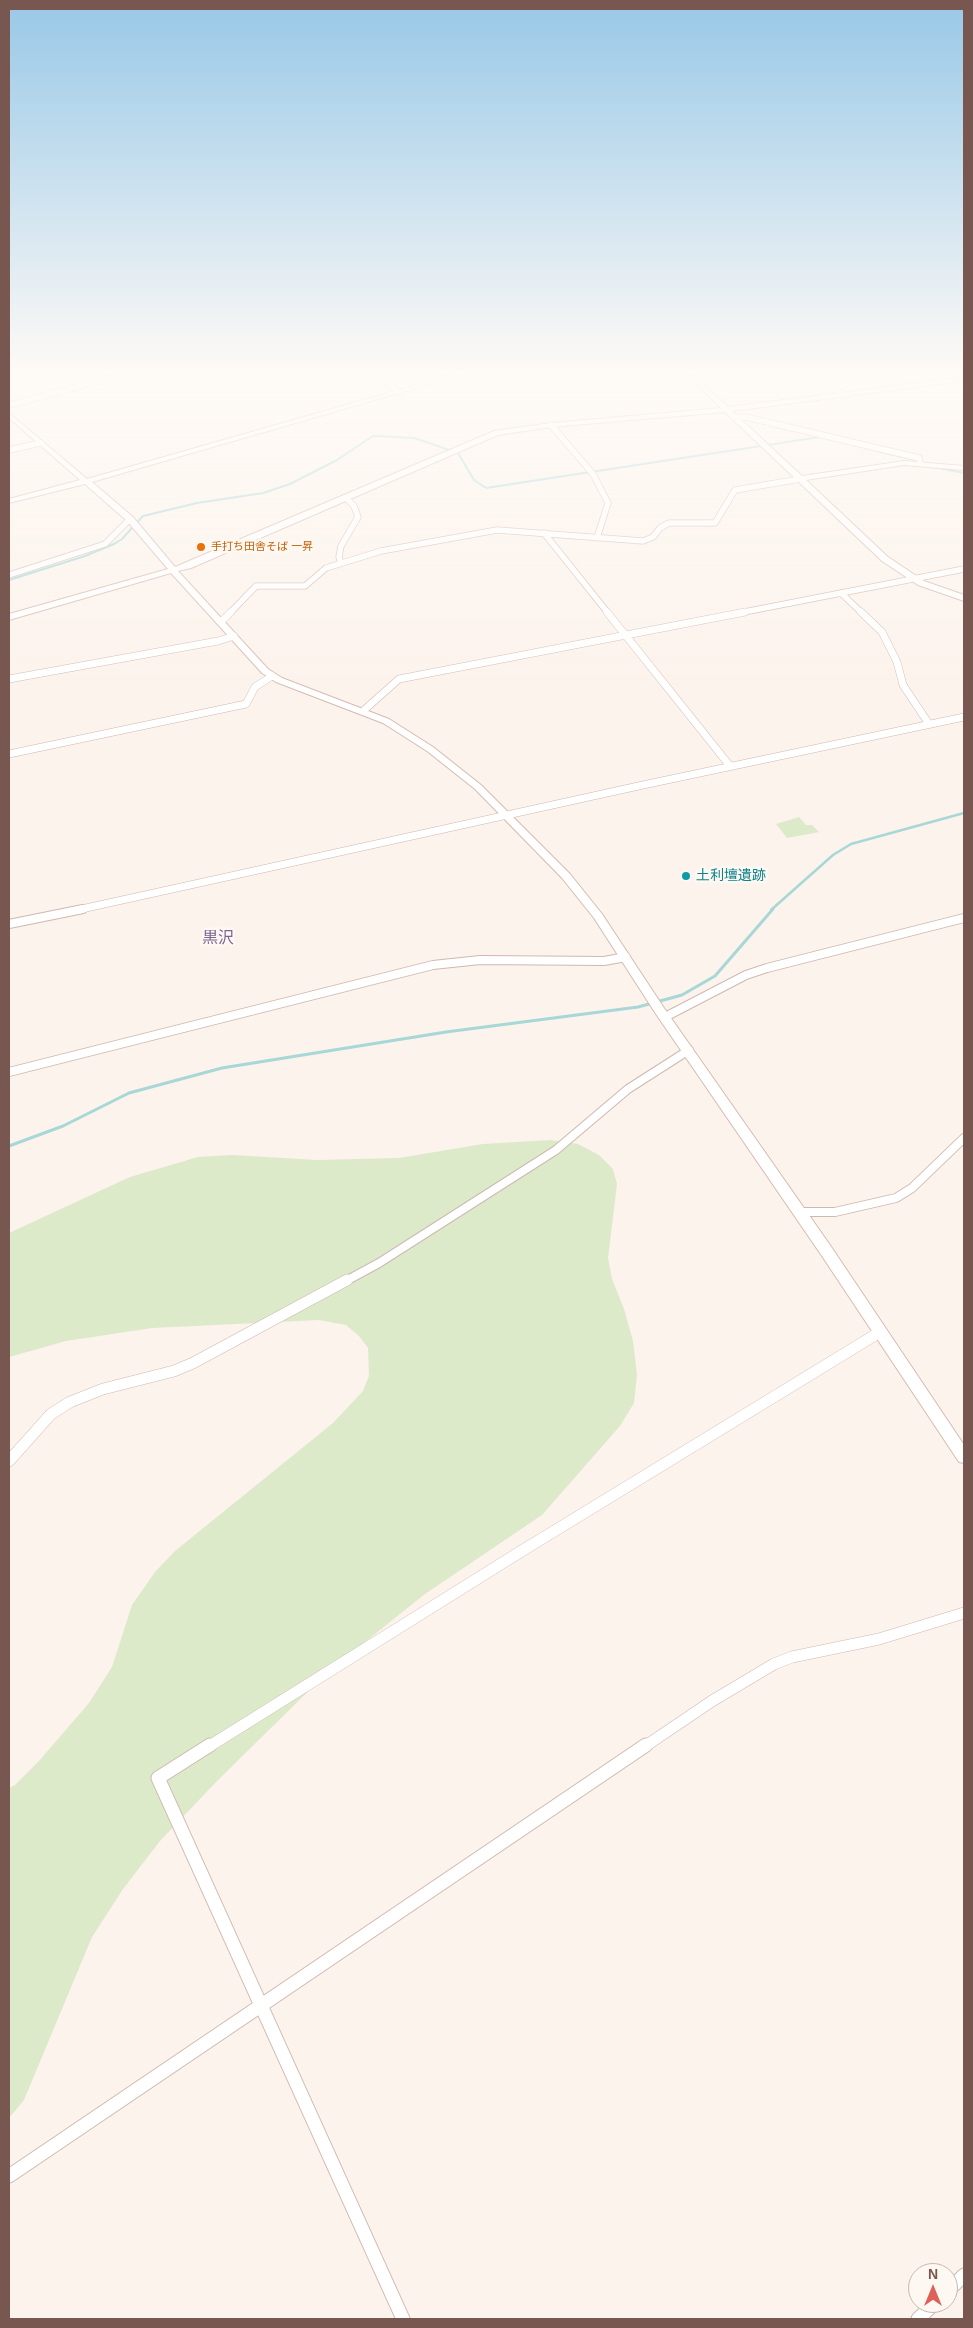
<!DOCTYPE html>
<meta charset="utf-8">
<style>
body{margin:0}
#map{position:relative;width:973px;height:2328px;overflow:hidden;background:#fcf3ec;font-family:Arial,sans-serif}
canvas{display:block}
.frame{position:absolute;inset:0;border:10px solid #77574f;pointer-events:none}
.north{position:absolute;left:908px;top:2263px;width:50px;height:50px;box-sizing:border-box;background:#fef8f2;border:1px solid #c8b8b1;border-radius:50%;rotate:0deg;font-size:14px;font-weight:700;line-height:20px;text-align:center;color:#77574f}
.north::after{content:'';display:block;margin:auto;width:18px;height:22px;background:#df6058;clip-path:polygon(50% 0,100% 100%,50% 72%,0 100%)}
</style>
<div id="map">
<canvas width="973" height="2328"></canvas>
<div class="frame"></div>
<div class="north">N</div>
</div>
<script>
const c = document.querySelector('canvas').getContext('2d');
c.lineJoin = 'round';
function paint(path, color) {
  c.fillStyle = color;
  c.fill(path, 'evenodd');
}
function shape(rows) {
  const path = new Path2D();
  for (const r of rows) {
    path.moveTo(r[0], r[1]);
    for (let i = 2; i < r.length; i += 2) path.lineTo(r[i], r[i + 1]);
  }
  return path;
}
function strokePath(path, color, width, dash) {
  c.strokeStyle = color;
  c.lineWidth = width;
  c.lineCap = dash ? 'butt' : 'round';
  c.setLineDash(dash || []);
  c.stroke(path);
}
function write(font, color, halo, rows, align = 'center') {
  c.font = font + ' Arial,"Noto Sans JP",sans-serif';
  c.lineWidth = 5;
  c.setLineDash([]);
  c.textBaseline = 'middle';
  c.strokeStyle = halo;
  c.fillStyle = color;
  for (const [text, x, y, turn = 0] of rows) {
    c.save();
    c.translate(x, y);
    c.rotate((+turn || 0) * Math.PI / 180);
    c.textAlign = isNaN(turn) ? turn : align;
    if (halo) c.strokeText(text, 0, 0);
    c.fillText(text, 0, 0);
    c.restore();
  }
}
paint(shape([
 [799,817,806,825,812,825,819,832,787,838,776,824],
 [551,1140,578,1144,599,1155,613,1169,617,1184,608,1258,612,1279,624,1309,633,1341,637,1375,634,1403,620,1426,542,1515,425,1594,330,1670,218,1780,160,1841,123,1889,92,1937,24,2100,9,2118,9,1788,15,1785,39,1761,89,1703,112,1667,132,1605,155,1572,175,1551,333,1423,363,1391,369,1376,368,1348,359,1336,346,1325,319,1320,152,1328,66,1341,9,1357,9,1233,130,1177,198,1157,232,1155,317,1160,399,1158,483,1144]
]), '#dceaca');
strokePath(shape([
 [877,451,910,459],
 [933,467,964,473],
 [9,580,85,556,114,544,122,539,143,516,197,503,263,493,290,484,337,460,373,436,414,438,458,453,474,480,486,488,820,437]
]), '#a7d7d6', 2);
strokePath(shape([
 [771,910,833,855,851,844,964,813]
]), '#a7d7d6', 2.5);
strokePath(shape([
 [9,1146,63,1126,129,1093,222,1068,446,1032,638,1007,682,995,715,976,773,909]
]), '#a7d7d6', 3);
const streetFar4 = shape([
 [374,375,400,392],
 [822,375,843,395],
 [9,405,121,375],
 [735,417,746,417,919,458,920,463],
 [551,425,593,474,608,503,597,538],
 [9,450,41,443],
 [544,533,608,613],
 [341,563,339,557,341,546,358,517,354,506,346,498],
 [9,575,105,544,130,519],
 [841,593,862,613],
 [230,613,256,586,305,586,326,568,381,551,497,530,643,541,653,537,660,528,669,523,715,523,735,490,800,479],
 [739,613,964,569]
]);
const streetFar3 = shape([
 [607,612,730,766],
 [861,612,882,632,897,662,903,685,929,724],
 [221,622,231,612],
 [9,679,218,641,234,636],
 [363,711,399,679,745,612],
 [9,754,246,704,255,687,272,676],
 [77,910,643,785,964,717]
]);
const streetFar2 = shape([
 [9,924,83,909],
 [665,1017,746,975,767,968,964,918],
 [9,1072,433,965,480,960,604,961,626,957],
 [799,1212,835,1212,896,1198,912,1188,964,1138],
 [344,1282,379,1263,556,1150,628,1089,689,1050]
]);
const streetFar1 = shape([
 [9,1461,51,1414,70,1402,103,1389,174,1371,193,1363,347,1280],
 [208,1747,520,1552,880,1332],
 [644,1747,712,1701,774,1664,792,1657,879,1639,964,1613]
]);
const street = shape([
 [210,1745,158,1778,403,2319],
 [9,2176,646,1745],
 [948,2291,964,2275],
 [918,2319,935,2303]
]);
const secondary = shape([
 [451,375,461,375,92,482,133,517,175,567,494,431,551,423,721,408,687,375,694,375,728,407,964,377,964,381,732,411,802,476,904,461,964,466,964,470,904,465,806,480,888,557,924,581,964,595,964,601,918,585,882,561,725,412,551,427,498,435,191,568,178,571,268,669,282,678,389,719,433,747,481,785,570,874,602,914,664,1008,832,1248,964,1445,964,1463,959,1462,822,1256,656,1014,594,918,562,878,475,789,427,751,383,723,276,682,262,673,171,573,9,620,9,614,168,569,127,521,85,484,9,503,9,499,80,480,9,418,9,413,87,479,451,375]
]);
strokePath(streetFar4, '#ceb9b1', 7);
strokePath(streetFar3, '#ceb9b1', 8);
strokePath(streetFar2, '#ceb9b1', 10);
strokePath(streetFar1, '#ceb9b1', 12);
strokePath(street, '#ceb9b1', 15);
strokePath(secondary, '#d4bbb1', 2);
strokePath(streetFar4, '#fff', 5.5);
strokePath(streetFar3, '#fff', 7);
strokePath(streetFar2, '#fff', 8);
strokePath(streetFar1, '#fff', 11);
strokePath(street, '#fff', 13);
paint(secondary, '#fff');
const sky = c.createLinearGradient(0, 0, 0, 701);
sky.addColorStop(0, '#98c8e7');
sky.addColorStop(0.53, '#fefaf6');
sky.addColorStop(1, '#fefaf600');
c.fillStyle = sky;
c.fillRect(0, 0, 973, 701);
for (const [x, y, r, color] of [
 [201,547,5,"#e8710a"],
 [686,876,5,"#0f9aa8"]
]) {
  const dot = new Path2D();
  dot.arc(x, y, r, 0, 2 * Math.PI);
  c.fillStyle = color;
  c.fill(dot);
  strokePath(dot, '#fef8f2', 2);
}
write('11px', '#c56008', '#fef8f2', [
 ["手打ち田舎そば 一昇",211,547]
], 'left');
write('14px', '#0d838f', '#fef8f2', [
 ["土利壇遺跡",696,876]
], 'left');
write('16px', '#7c6792', '#fef8f2', [
 ["黒沢",218,939]
]);
</script>
